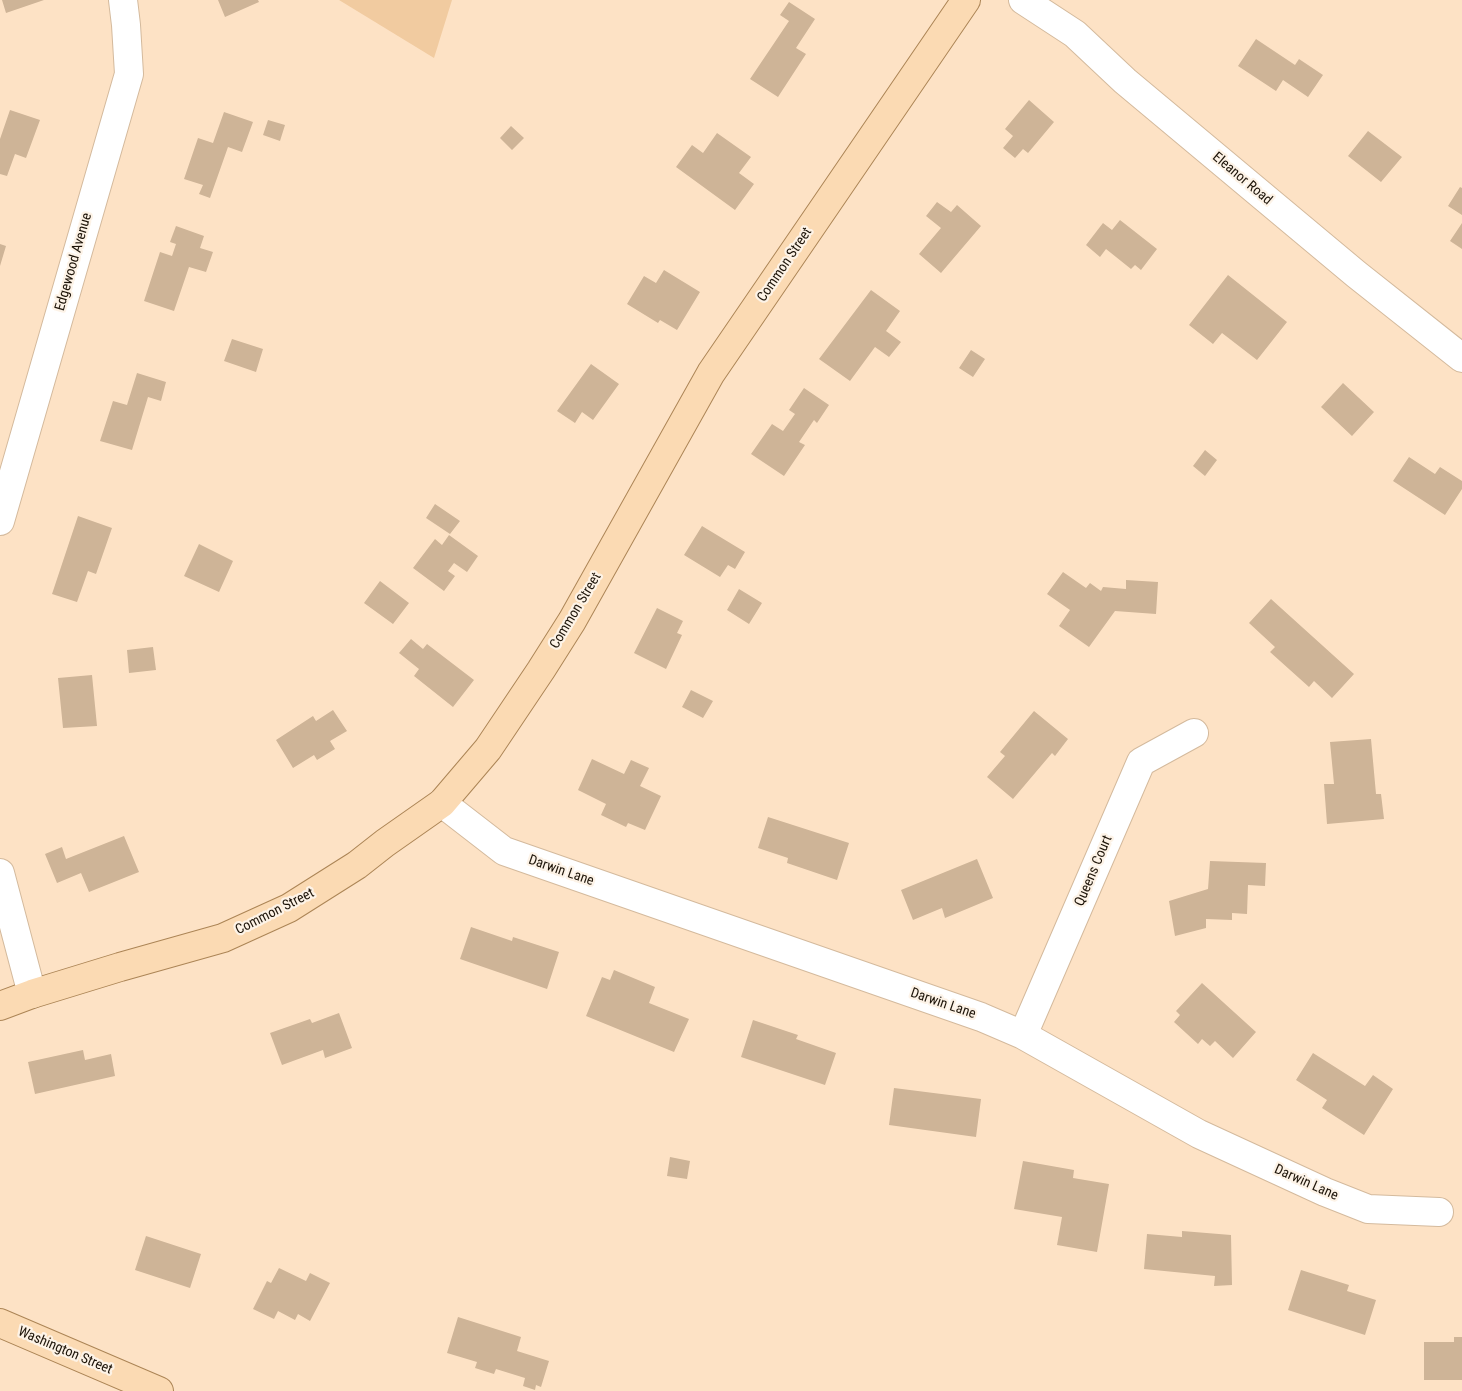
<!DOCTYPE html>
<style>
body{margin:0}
canvas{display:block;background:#fde2c5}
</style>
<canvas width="1462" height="1391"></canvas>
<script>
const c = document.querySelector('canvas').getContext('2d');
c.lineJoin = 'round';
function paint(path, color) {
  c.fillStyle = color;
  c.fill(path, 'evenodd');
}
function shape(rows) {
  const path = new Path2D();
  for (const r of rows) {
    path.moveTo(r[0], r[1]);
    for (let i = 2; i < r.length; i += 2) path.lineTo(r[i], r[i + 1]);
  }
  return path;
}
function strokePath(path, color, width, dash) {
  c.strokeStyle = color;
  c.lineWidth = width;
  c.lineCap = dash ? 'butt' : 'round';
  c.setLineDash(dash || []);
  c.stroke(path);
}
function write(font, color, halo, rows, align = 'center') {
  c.font = font + ' "Roboto Condensed",sans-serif';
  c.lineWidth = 4.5;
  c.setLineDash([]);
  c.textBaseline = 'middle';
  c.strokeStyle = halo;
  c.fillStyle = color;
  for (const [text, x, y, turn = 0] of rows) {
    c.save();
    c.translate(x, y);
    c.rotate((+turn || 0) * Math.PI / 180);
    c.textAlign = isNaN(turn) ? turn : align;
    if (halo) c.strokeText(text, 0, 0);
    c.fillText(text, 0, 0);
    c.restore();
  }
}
paint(shape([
 [339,0,452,0,434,58]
]), '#f1cba0');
paint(shape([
 [2,0,44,0,6,13],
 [218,0,258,0,259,2,225,17],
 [789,2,815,19,796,48,806,54,778,97,750,79,789,21,780,15],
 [1256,39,1295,65,1299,59,1323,75,1308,97,1283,80,1276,91,1238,66],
 [1029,100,1054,122,1028,153,1023,149,1015,158,1003,148,1013,136,1005,129],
 [10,110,40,120,26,158,15,154,7,176,0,174,0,139],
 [224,112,253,122,242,152,228,147,210,198,199,194,203,185,184,179,198,138,213,143],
 [268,120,285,125,280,141,263,135],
 [511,126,524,138,512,150,500,138],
 [1368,131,1402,157,1381,182,1348,156],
 [717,133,751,157,739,173,754,184,735,210,676,167,692,145,703,153],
 [1460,187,1462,188,1462,215,1448,206],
 [937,202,951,212,957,205,981,226,941,273,919,254,941,228,926,216],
 [1120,220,1157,249,1141,270,1135,265,1131,269,1106,249,1100,257,1086,245,1103,223,1112,230],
 [1462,223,1462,249,1450,241],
 [176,226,204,236,200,248,213,252,206,272,189,267,174,311,144,301,160,252,172,256,176,244,170,242],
 [0,244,6,246,0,266],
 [664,270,700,292,677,330,660,320,658,323,627,304,644,276,656,283],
 [1228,275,1287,322,1257,360,1222,333,1213,344,1189,325],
 [871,290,900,311,886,331,901,342,889,357,875,347,850,381,819,359],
 [232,339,263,349,256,372,224,361],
 [971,350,985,359,973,377,959,368],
 [591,364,619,384,593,420,582,412,575,423,557,411],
 [137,373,166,382,161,401,148,397,132,450,100,441,113,401,127,405],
 [1343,383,1374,412,1352,436,1321,407],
 [804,388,829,405,817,423,814,420,799,442,805,445,784,476,751,454,772,424,783,431,795,414,789,410],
 [1205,450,1217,460,1205,476,1193,466],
 [1409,457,1435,474,1440,467,1462,481,1462,489,1445,515,1393,481],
 [435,504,460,521,450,534,426,518],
 [78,516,112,528,96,574,88,571,77,602,52,594],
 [702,526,745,552,735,569,728,565,720,577,684,555],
 [449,535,478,556,467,572,454,563,448,571,455,576,444,591,413,568,435,539,442,545],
 [199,544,233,561,219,592,184,576],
 [1063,572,1086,588,1090,583,1101,591,1103,587,1126,589,1126,580,1158,582,1156,614,1115,611,1089,647,1059,626,1070,610,1047,594],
 [380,581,409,603,393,624,364,603],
 [739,589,762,603,749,624,727,610],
 [1271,599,1354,674,1332,698,1314,681,1309,687,1270,652,1275,647,1249,623],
 [657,608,683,621,677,633,682,635,666,669,634,653],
 [411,639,423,649,427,644,474,680,453,707,414,676,419,669,399,653],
 [153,647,156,670,129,673,127,650],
 [92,675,97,726,63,728,58,678],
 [691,690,713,701,703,718,682,707],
 [333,710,347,731,330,741,335,749,317,760,314,755,293,768,276,740,313,716,316,721],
 [1034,711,1068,739,1055,756,1052,753,1013,799,987,777,1005,756,1000,752],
 [1371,739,1376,794,1381,794,1384,819,1327,824,1324,784,1334,784,1330,742],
 [592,759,624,774,631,760,649,768,640,786,661,796,645,830,628,823,626,827,601,815,606,804,578,790],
 [768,817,849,843,837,880,787,863,788,858,758,848],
 [124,836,139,872,89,892,81,873,57,883,45,854,62,847,66,859],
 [977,859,993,898,945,918,942,908,913,920,901,890],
 [1210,861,1266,863,1265,886,1248,885,1247,914,1232,913,1232,920,1206,919,1206,928,1175,936,1169,901,1208,889],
 [471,927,512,941,513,937,559,952,547,989,460,959],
 [614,970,655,987,649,1003,689,1019,674,1052,586,1016,602,977,610,980],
 [1202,983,1256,1032,1233,1058,1215,1041,1210,1046,1202,1039,1198,1044,1174,1022,1180,1015,1176,1011],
 [339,1013,352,1048,325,1058,323,1050,282,1065,270,1033,310,1019,312,1023],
 [753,1020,798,1035,796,1039,836,1053,825,1085,741,1057],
 [83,1050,85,1060,111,1054,115,1076,35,1094,28,1062],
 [1313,1053,1365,1086,1373,1075,1393,1089,1364,1135,1322,1108,1327,1100,1296,1080],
 [894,1088,981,1099,976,1137,889,1125],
 [670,1157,690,1161,687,1179,667,1176],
 [1023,1161,1074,1170,1073,1178,1109,1184,1097,1252,1057,1245,1062,1217,1014,1209],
 [1182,1231,1231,1235,1232,1285,1214,1286,1215,1276,1144,1269,1147,1234,1182,1237],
 [146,1236,201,1254,190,1288,135,1270],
 [279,1268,306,1281,310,1273,330,1283,310,1321,298,1314,295,1320,278,1311,274,1319,253,1309,267,1281,271,1283],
 [1301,1270,1349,1285,1347,1291,1376,1300,1365,1335,1288,1310],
 [458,1317,521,1337,517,1351,549,1361,541,1387,536,1385,535,1390,523,1386,525,1378,496,1369,494,1374,475,1368,477,1362,447,1353],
 [1454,1337,1462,1337,1462,1380,1424,1380,1424,1342,1454,1342]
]), '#ceb497');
const minor = shape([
 [1023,0,1075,34,1125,81,1356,274,1462,358],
 [0,521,129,74,126,25,123,0],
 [442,803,504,851,981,1017,1023,1035,1199,1134,1325,1192,1368,1209,1439,1212],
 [0,873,32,994],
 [1023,1035,1141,762,1194,733]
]);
const major = shape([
 [0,1006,32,994,120,967,223,938,289,908,357,865,385,843,442,803,488,749,541,670,572,621,711,373,966,0],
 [0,1323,159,1391]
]);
strokePath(minor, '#d4ba9d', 30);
strokePath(major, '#ac8556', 30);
strokePath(minor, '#fff', 28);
strokePath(major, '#fbdab3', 28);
write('14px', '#1d1409', '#fdf3e7', [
 ["Eleanor Road",1242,179,40],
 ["Edgewood Avenue",74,262,-74],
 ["Common Street",785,265,-56],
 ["Common Street",576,611,-59],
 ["Darwin Lane",561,871,19],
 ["Queens Court",1094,871,-67],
 ["Common Street",275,912,-27],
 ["Darwin Lane",943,1004,19],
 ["Darwin Lane",1306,1183,24],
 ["Washington Street",65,1351,23]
]);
</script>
